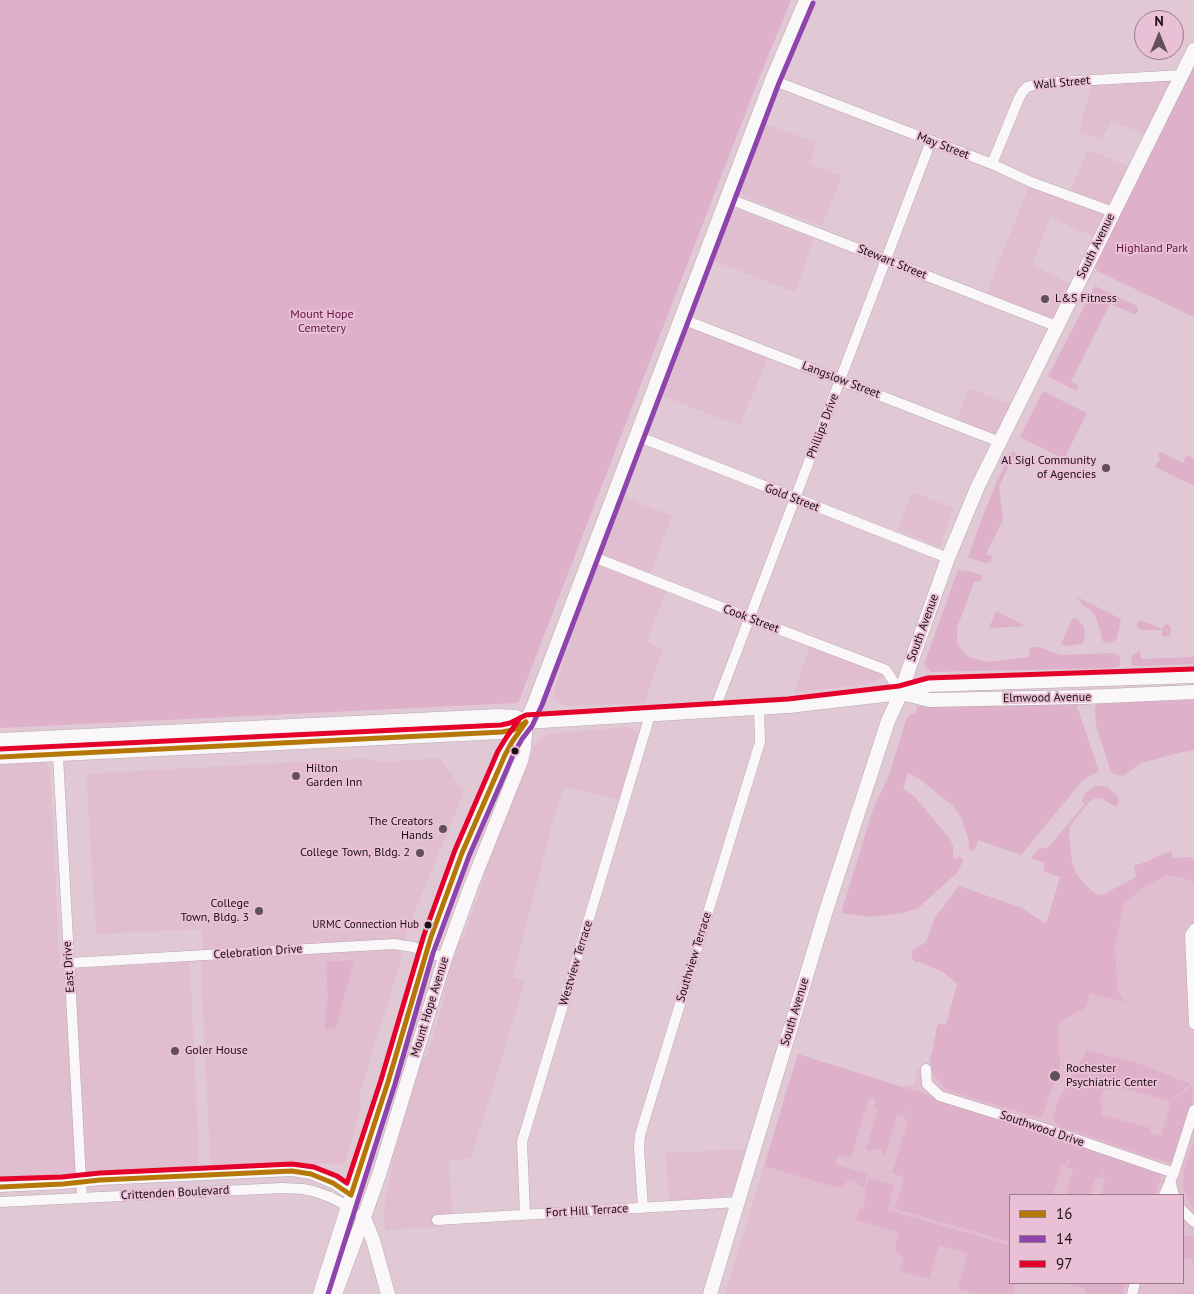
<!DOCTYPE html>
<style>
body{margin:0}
#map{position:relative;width:1194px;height:1294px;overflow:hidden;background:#e0c9d5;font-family:"PT Sans",sans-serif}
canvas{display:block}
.legend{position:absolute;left:1009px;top:1194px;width:175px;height:90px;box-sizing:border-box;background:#e9c0d6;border:1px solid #977989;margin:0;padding:6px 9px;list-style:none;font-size:15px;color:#1c0e16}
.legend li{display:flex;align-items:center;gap:10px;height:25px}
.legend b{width:25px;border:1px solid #977989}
.north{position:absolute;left:1134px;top:10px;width:50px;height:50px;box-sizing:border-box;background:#e9c0d6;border:1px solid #977989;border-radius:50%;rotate:0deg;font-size:14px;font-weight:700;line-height:20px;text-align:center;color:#1c0e16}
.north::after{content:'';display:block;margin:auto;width:18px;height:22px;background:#614f59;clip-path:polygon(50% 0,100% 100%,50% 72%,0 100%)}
</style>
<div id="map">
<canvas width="1194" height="1294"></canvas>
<ul class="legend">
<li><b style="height:6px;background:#b57807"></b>16</li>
<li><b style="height:6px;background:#8e44ad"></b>14</li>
<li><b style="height:6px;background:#e4002b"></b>97</li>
</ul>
<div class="north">N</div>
</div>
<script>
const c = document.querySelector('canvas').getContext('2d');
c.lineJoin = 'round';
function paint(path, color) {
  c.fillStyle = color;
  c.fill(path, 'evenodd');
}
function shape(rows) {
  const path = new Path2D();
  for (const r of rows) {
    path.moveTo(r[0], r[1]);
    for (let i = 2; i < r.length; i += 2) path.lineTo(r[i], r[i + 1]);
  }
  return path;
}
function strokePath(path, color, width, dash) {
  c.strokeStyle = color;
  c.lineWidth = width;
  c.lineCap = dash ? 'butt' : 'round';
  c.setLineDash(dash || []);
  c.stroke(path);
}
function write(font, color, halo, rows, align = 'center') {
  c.font = font + ' "PT Sans",sans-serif';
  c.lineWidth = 4;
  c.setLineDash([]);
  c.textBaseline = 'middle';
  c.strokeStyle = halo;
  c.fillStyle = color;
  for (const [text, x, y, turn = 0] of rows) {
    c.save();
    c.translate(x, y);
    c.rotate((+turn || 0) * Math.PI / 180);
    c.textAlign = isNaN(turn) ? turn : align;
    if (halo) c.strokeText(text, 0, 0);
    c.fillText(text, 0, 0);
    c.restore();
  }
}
paint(shape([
 [1182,75,1151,137,1111,121,1102,140,1079,131,1093,80],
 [763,123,817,143,810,164,842,176,822,226,744,197,740,190,739,187],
 [1088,150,1135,168,1099,239,1050,217,1032,265,1076,286,1056,326,984,298,1031,182,1068,195],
 [733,210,739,210,814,239,795,292,710,260,726,217,730,212],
 [682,319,770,353,739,426,653,392],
 [969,388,1017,407,1000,442,955,424],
 [912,492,954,508,940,547,898,530],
 [620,495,672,516,647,582,666,590,647,642,663,649,644,703,566,706,561,705,554,697,554,692,573,632],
 [810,645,885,673,885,675,882,678,866,684,794,693],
 [628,727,632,728,635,731,637,735,637,740,619,799,565,787,553,820,513,977,525,981,485,1114,471,1158,449,1161,452,1214,436,1216,436,1227,385,1230,384,1208,396,1145,422,1060,427,1055,445,996,443,990,457,943,463,938,480,892,484,878,483,873,533,748,540,739,546,735,552,734],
 [440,758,464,792,408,928,399,966,360,1092,361,1108,345,1163,220,1169,215,1168,211,1164,210,1159,201,969,203,941,202,929,96,934,86,774,355,759,369,759,381,762],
 [42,761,47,764,50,769,60,969,190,962,199,1160,198,1164,192,1170,189,1171,0,1181,0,762],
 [1194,859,1194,1294,725,1294,798,1054,900,1087,914,1084,918,1068,929,1067,938,1023,946,1025,957,984,943,972,917,961,916,963,912,958,912,951,926,942,935,918,959,886,1022,908,1046,925],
 [1010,1195,1183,1195,1183,1283,1010,1283],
 [746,1149,733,1192,729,1196,723,1198,669,1200,666,1153]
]), '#e1bdd0');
paint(shape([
 [0,0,791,0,756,86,518,703,0,728],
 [1194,65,1194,317,1097,271,1095,267],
 [1095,286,1137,306,1138,310,1136,315,1110,304,1071,382,1078,385,1078,389,1074,390,1048,376],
 [1043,391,1087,413,1064,459,1020,437],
 [1012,451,1017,454,1018,461,1013,458,999,486,1003,520,986,554,993,557,990,562,985,563,968,557,984,513,999,477],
 [1160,452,1183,463,1187,455,1194,459,1194,486,1155,467,1160,458,1157,456],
 [958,570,969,571,982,575,982,581,974,582,957,628,957,643,968,657,987,662,1029,657,1030,647,1039,647,1060,655,1113,653,1117,654,1120,658,1120,666,1113,668,931,672,924,664],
 [1077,597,1121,619,1117,639,1110,643,1103,642,1097,620,1091,610,1083,605],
 [996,611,1025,626,989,628],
 [1073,618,1078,620,1084,626,1085,636,1083,643,1076,645,1067,646,1061,644],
 [1141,620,1162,629,1165,624,1167,623,1171,627,1171,633,1170,635,1165,637,1162,636,1162,630,1141,630,1138,628,1137,624,1138,622],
 [1139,651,1140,651,1141,659,1194,657,1194,664,1139,666,1132,665,1131,659,1132,656,1136,652],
 [1194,700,1194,750,1182,752,1141,763,1123,776,1117,775,1111,772,1096,725,1095,712,1096,702],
 [1073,703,1076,704,1099,771,1083,780,1021,855,978,840,975,850,970,851,968,838,966,831,961,818,953,806,918,778,908,773,903,789,915,797,950,839,953,846,953,859,961,857,963,861,958,872,917,909,902,913,871,917,842,913,842,910,873,809,889,775,906,720,910,714,915,714,918,706],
 [1095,786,1103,786,1108,787,1118,797,1119,801,1117,806,1114,806,1101,798,1098,798,1094,799,1089,802,1070,826,1069,836,1072,862,1076,873,1081,880,1092,891,1098,894,1102,895,1136,877,1134,866,1148,861,1156,857,1172,851,1172,858,1189,857,1194,859,1194,883,1184,878,1167,875,1143,888,1124,903,1115,945,1117,988,1124,1002,1090,993,1086,1007,1058,1023,1060,1066,1041,1118,946,1090,929,1067,938,1023,946,1025,957,984,943,972,917,961,916,963,912,958,912,951,926,942,935,918,959,886,1022,908,1046,924,1060,877,1043,871,1045,863,1031,858,1041,847,1047,849,1085,804,1082,801,1085,794],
 [354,960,336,1027,332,1029,325,1030,325,1021,328,998,326,962],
 [1087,1050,1140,1064,1191,1084,1170,1101,1111,1085,1110,1090,1103,1089,1099,1105,1103,1106,1101,1115,1150,1128,1150,1133,1161,1136,1171,1102,1193,1085,1192,1105,1172,1164,1058,1126,1053,1118,1057,1103],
 [798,1054,1163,1169,1155,1195,1101,1195,1105,1180,1101,1178,1104,1171,1102,1170,1100,1178,1095,1177,1090,1195,1066,1195,1073,1170,1067,1168,1070,1160,1068,1160,1066,1166,1062,1165,1053,1195,1010,1195,1010,1242,895,1209,904,1177,892,1173,908,1121,903,1119,906,1111,904,1111,902,1116,897,1115,885,1155,881,1154,882,1150,873,1148,871,1151,866,1149,878,1109,874,1107,876,1099,869,1097,851,1158,838,1155,835,1164,868,1174,864,1187,858,1185,855,1179,848,1181,840,1188,764,1166],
 [1194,1141,1194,1207,1191,1205,1183,1188,1184,1170],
 [869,1178,894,1185,888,1210,1010,1245,1010,1283,1016,1283,1013,1294,976,1294,958,1289,968,1253,939,1245,929,1279,899,1271,905,1258,896,1253,896,1243,899,1232,856,1220,860,1208,863,1209,867,1195,864,1193],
 [1192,1236,1194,1239,1194,1294,1185,1294,1178,1292,1194,1291,1193,1258,1183,1258,1183,1237],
 [1064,1283,1126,1283,1122,1294,1085,1294,1086,1289]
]), '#deb0c9');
const minor = shape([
 [772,80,992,164,1031,182,1113,212],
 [992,164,1019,98,1023,91,1027,87,1041,83,1182,75],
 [727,198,1056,326],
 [682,319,1000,442],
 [637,436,948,558],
 [591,556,749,618,886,670,901,693],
 [714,711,931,141],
 [57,737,82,1198],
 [1194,929,1190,935,1194,1024],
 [69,963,394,944,413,947,445,958],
 [926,1069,927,1084,940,1096,1043,1128,1174,1173],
 [1170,1180,1174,1195],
 [0,1187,63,1184,100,1180,292,1171,311,1174,333,1183,351,1195],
 [1164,1195,1174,1173,1194,1110],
 [0,1202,282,1188,303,1189,313,1191,330,1197,348,1206],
 [643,1208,639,1148,640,1135,760,742,759,708],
 [1183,1211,1194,1222],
 [525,1214,522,1142,650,715],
 [437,1220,738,1202],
 [1132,1294,1135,1283]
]);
const major = shape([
 [902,693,929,700,1084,697,1194,692],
 [0,740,499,716,516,717,526,722,789,706,901,693,928,685,1194,676],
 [0,757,502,732,513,730,523,724],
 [363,1215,373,1240,388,1294],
 [320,1294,388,1082,426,951,462,853,507,750,516,735,526,722,535,702,772,80,806,0],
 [335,1294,364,1217,380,1172,445,958,471,886,521,761,524,748,526,722],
 [710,1294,825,914,888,721,901,693,909,668,948,558,978,486,1194,50]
]);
strokePath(minor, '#b8a7b0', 11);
strokePath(major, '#b8a7b0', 15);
strokePath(minor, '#faf7f9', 10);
strokePath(major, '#faf7f9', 14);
strokePath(shape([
 [0,757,502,732,513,730,526,722],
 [0,1187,63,1184,100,1180,292,1171,311,1174,333,1183,351,1195],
 [351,1195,388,1082,431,937,462,853,505,755,512,742,526,722]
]), '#b57807', 5);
strokePath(shape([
 [328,1294,395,1084,433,953,469,856,514,753,522,739,532,726,542,705,779,83,813,3]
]), '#8e44ad', 5);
strokePath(shape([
 [0,749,501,725,510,723,526,715,788,699,899,686,928,678,1194,669],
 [0,1179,62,1177,100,1173,292,1164,314,1167,337,1176,347,1183,381,1080,424,935,455,850,498,751,506,738,520,718]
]), '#e4002b', 5);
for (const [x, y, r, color] of [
 [1045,299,5,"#614f59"],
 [1106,468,5,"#614f59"],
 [515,751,4.5,"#1c0e16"],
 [296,776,5,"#614f59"],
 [443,829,5,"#614f59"],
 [420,853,5,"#614f59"],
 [259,911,5,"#614f59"],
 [428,925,4.5,"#1c0e16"],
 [175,1051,5,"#614f59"],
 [1055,1076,6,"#614f59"]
]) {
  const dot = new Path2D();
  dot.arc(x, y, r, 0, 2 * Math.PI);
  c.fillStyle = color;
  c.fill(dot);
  strokePath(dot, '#e9c0d6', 2);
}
write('11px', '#1c0e16', '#e9c0d6', [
 ["URMC Connection Hub",419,925]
], 'right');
write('12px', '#1c0e16', '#e9c0d6', [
 ["Wall Street",1062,83,-5],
 ["May Street",943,146,21],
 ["South Avenue",1096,246,-64],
 ["Stewart Street",892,262,22],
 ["Langslow Street",841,380,21],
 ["Phillips Drive",823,426,-69],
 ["Gold Street",792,498,21],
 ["Cook Street",751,619,21],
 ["South Avenue",923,628,-70],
 ["Elmwood Avenue",1047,698,-1],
 ["Celebration Drive",258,952,-4],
 ["Southview Terrace",694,957,-73],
 ["Westview Terrace",576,963,-73],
 ["East Drive",69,967,-94],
 ["Mount Hope Avenue",430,1007,-73],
 ["South Avenue",795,1012,-73],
 ["Southwood Drive",1042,1129,19],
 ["Crittenden Boulevard",175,1193,-3],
 ["Fort Hill Terrace",587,1211,-3]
]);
write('12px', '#640f48', '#e9c0d6', [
 ["Highland Park",1152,249],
 ["Mount Hope",322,315],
 ["Cemetery",322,329]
]);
write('12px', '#1c0e16', '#e9c0d6', [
 ["L&S Fitness",1055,299],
 ["Al Sigl Community",1096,461,"right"],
 ["of Agencies",1096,475,"right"],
 ["Hilton",306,769],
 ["Garden Inn",306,783],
 ["The Creators",433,822,"right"],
 ["Hands",433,836,"right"],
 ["College Town, Bldg. 2",410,853,"right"],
 ["College",249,904,"right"],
 ["Town, Bldg. 3",249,918,"right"],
 ["Goler House",185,1051],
 ["Rochester",1066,1069],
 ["Psychiatric Center",1066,1083]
], 'left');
</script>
